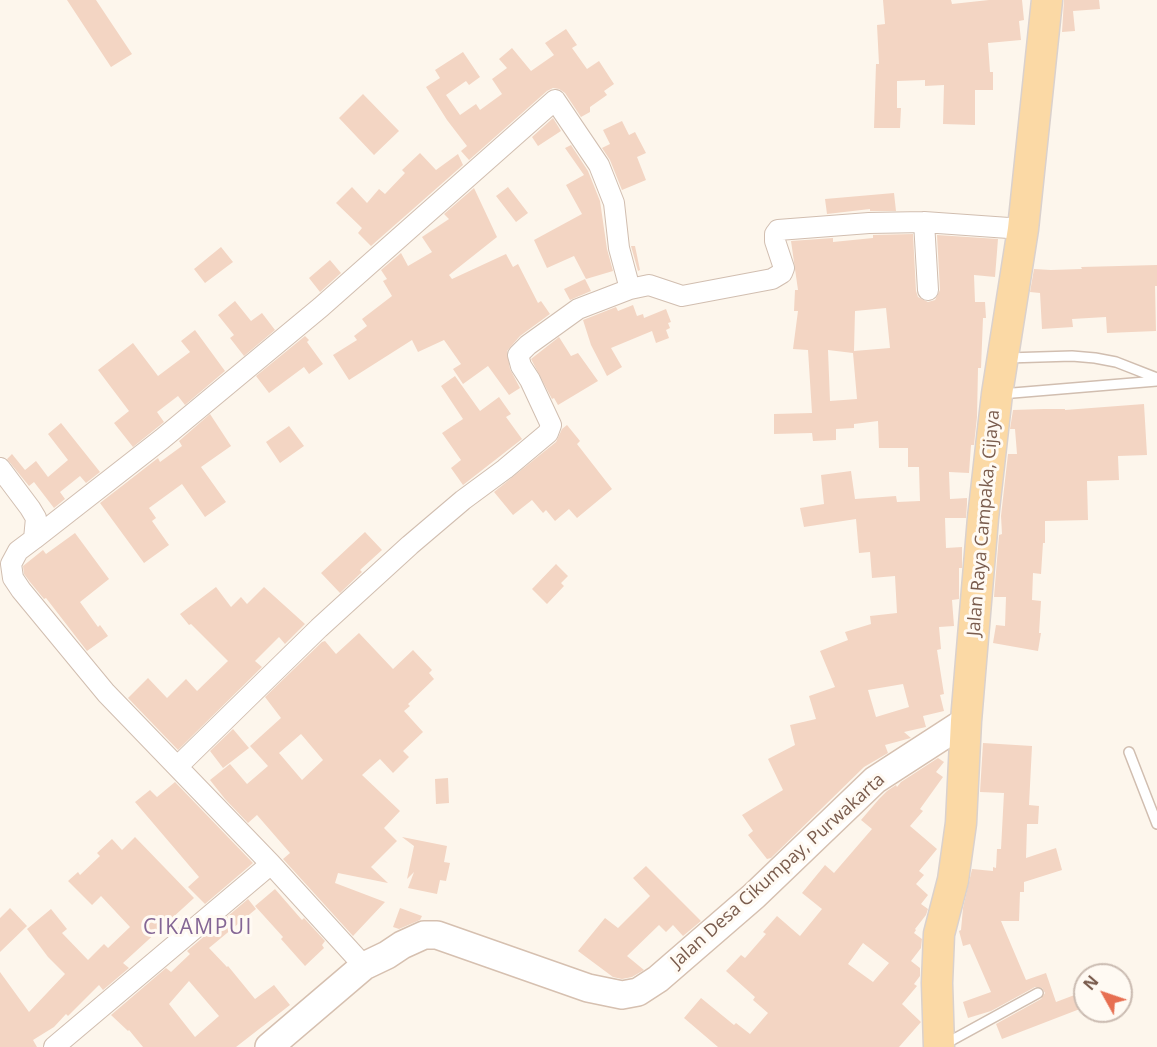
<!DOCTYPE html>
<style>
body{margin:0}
#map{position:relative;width:1157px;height:1047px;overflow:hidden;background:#fdf6ec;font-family:"Open Sans",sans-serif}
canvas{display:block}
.north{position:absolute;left:1073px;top:963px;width:60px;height:60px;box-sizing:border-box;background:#fffaf3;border:2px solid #cabbb1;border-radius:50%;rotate:310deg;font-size:16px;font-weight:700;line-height:24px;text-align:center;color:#7a5c4d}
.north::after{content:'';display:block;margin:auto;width:21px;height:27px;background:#e76f51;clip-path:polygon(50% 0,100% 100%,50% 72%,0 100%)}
</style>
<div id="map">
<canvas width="1157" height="1047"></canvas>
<div class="north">N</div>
</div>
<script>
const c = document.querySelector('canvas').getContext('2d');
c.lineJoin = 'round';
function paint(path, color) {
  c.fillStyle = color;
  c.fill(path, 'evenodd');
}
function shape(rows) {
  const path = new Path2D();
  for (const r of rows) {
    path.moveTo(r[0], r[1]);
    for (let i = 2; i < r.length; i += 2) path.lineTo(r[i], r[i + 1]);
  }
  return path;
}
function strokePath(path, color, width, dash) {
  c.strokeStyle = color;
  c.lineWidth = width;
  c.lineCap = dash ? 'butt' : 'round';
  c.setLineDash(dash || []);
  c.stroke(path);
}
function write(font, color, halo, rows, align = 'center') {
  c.font = font + ' "Open Sans",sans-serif';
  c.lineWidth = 6;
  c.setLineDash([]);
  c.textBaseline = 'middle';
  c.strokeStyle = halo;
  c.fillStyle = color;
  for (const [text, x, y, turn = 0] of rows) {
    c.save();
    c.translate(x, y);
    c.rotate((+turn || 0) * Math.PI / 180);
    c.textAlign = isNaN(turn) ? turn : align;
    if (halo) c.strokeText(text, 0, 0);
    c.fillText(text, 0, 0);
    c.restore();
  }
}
paint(shape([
 [67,0,96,0,132,54,111,67],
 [883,0,951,0,952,4,989,0,1022,0,1024,20,1019,21,1021,40,988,43,990,72,993,72,993,90,975,90,975,125,943,124,944,85,925,86,925,80,897,81,897,108,901,108,900,128,874,128,876,64,879,64,877,25,885,24],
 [1064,0,1099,0,1100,9,1073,11,1075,31,1062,32],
 [566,29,577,45,572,48,587,69,599,61,614,84,604,91,607,95,590,107,590,112,581,117,565,93,559,89,553,88,547,91,469,160,461,151,467,146,447,120,426,87,440,78,435,70,463,52,480,77,469,85,466,81,446,95,460,115,476,104,480,110,502,94,492,79,507,68,499,59,512,48,531,71,554,55,545,43],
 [363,94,399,131,374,155,339,118],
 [553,118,561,131,538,146,532,137],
 [622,121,629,135,635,132,646,153,637,157,646,180,622,190,610,160,602,148,610,144,603,130],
 [571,145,588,171,600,201,607,249,613,271,586,279,574,256,547,268,534,240,582,214,566,185,584,175,565,148],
 [420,153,436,170,458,154,463,165,371,246,358,233,362,228,336,203,352,187,367,203,379,189,385,194,405,173,402,170],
 [508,187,528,213,516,222,496,196],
 [474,188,497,237,449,275,452,279,506,254,513,267,518,264,538,303,541,301,550,314,520,336,507,351,510,369,520,388,509,395,488,366,463,384,453,369,461,364,444,340,418,352,412,340,349,380,333,355,357,340,354,336,367,326,362,319,392,296,383,281,387,279,381,270,401,253,408,266,432,252,422,237,449,219,444,214],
 [894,193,896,211,870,211,870,209,827,214,825,199],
 [913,234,916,291,918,297,928,302,935,300,940,290,937,235,998,239,995,277,974,275,975,302,985,302,986,318,983,318,981,368,978,368,977,417,974,445,971,445,969,473,949,472,950,499,967,498,967,504,966,518,945,518,946,548,962,547,962,568,959,568,959,599,952,600,954,626,939,627,941,649,937,650,944,694,940,695,944,711,923,716,926,727,904,732,911,738,885,745,888,753,864,767,771,858,767,859,748,835,753,831,742,815,783,790,768,759,795,745,790,725,816,719,809,696,835,687,820,651,848,640,845,632,871,624,870,616,897,613,895,576,872,578,870,552,859,553,856,519,804,527,800,508,824,504,821,475,851,471,855,499,896,496,897,502,920,501,919,467,908,467,908,448,879,448,878,421,854,424,854,428,836,429,836,440,813,441,812,433,774,434,774,414,812,413,808,350,793,349,798,311,794,311,795,290,798,290,791,241,833,238,833,242,873,238,873,235],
 [886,308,890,348,854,351,855,311],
 [828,350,853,353,857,399,830,401],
 [903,684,909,707,876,717,868,690],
 [631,246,635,246,640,270,638,271],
 [221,247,233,262,205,283,194,269],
 [330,260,341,273,320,292,309,278],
 [1157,265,1157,286,1155,286,1156,331,1107,333,1106,317,1072,319,1073,327,1042,329,1040,293,1030,292,1034,269,1051,270,1082,269,1081,267],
 [585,279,591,291,570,300,564,289],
 [235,301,251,321,262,313,275,330,244,356,230,338,234,335,218,315],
 [633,305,637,316,643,314,644,318,666,309,671,322,668,323,670,328,666,330,669,338,656,343,652,331,611,348,622,367,607,376,591,345,583,320,616,307,618,311],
 [195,330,225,371,185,405,178,396,157,412,164,422,133,447,114,423,129,411,98,370,133,343,158,376,190,352,181,341],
 [305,336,309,340,307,342,323,364,309,374,304,367,269,393,256,376],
 [559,337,571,356,578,353,598,381,558,405,554,398,552,399,531,359],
 [455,376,480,411,499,397,511,414,506,417,522,439,463,485,451,468,461,460,442,433,463,419,441,386],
 [1144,404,1147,455,1118,456,1119,480,1087,481,1088,520,1045,521,1045,543,1043,543,1041,574,1033,573,1032,600,1041,601,1039,633,1041,633,1038,651,993,643,996,625,1005,626,1006,597,994,597,999,535,1002,534,1001,516,1008,454,1017,454,1015,429,1010,429,1013,410,1044,409,1065,409,1065,410],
 [210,414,231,446,201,467,226,502,205,517,182,484,149,508,156,518,152,521,169,545,144,563,100,503,158,458,160,462,182,446,179,441],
 [61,423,100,472,86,483,80,476,60,492,65,499,54,508,34,482,29,486,7,459,12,454,25,470,36,461,48,477,68,460,48,434],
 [567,425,580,441,577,444,612,489,577,518,569,509,555,521,546,510,543,513,532,500,513,515,494,492,556,442,562,429],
 [289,426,304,446,280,463,266,442],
 [365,532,382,550,360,570,362,572,340,593,321,573],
 [75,533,109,579,80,602,98,627,100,625,108,636,87,651,46,598,44,599,30,582,24,574,23,566,43,550,46,554],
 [556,564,568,576,561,583,564,586,547,604,532,589],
 [216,587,231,607,241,597,247,604,264,587,305,624,285,644,279,637,255,661,262,667,178,750,128,698,148,678,167,698,186,679,197,691,228,661,191,624,189,625,180,614],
 [359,633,393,669,413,650,432,670,429,673,434,679,408,704,410,706,404,711,423,732,403,751,409,757,393,773,380,759,362,775,400,811,384,828,397,841,371,867,388,883,338,873,335,883,385,902,353,936,283,859,290,853,257,815,248,823,225,799,210,780,230,764,247,784,268,766,250,746,281,718,265,697,322,642,325,641,336,654],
 [301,734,323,760,302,780,279,753],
 [233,729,249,748,223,768,210,751],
 [983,743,1032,746,1029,805,1039,806,1038,824,1027,824,1026,858,1056,848,1062,870,1024,882,1024,892,1020,892,1019,921,1001,921,1026,980,1046,973,1056,1002,1085,991,1085,1007,1002,1039,996,1024,1041,999,1045,993,1042,988,1035,987,991,1011,968,1018,963,1002,991,992,970,944,963,946,959,931,961,930,963,908,972,869,993,871,993,867,996,868,997,849,1001,849,1004,793,980,792],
 [938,758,944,762,936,772,943,777,920,809,923,811,910,826,937,849,919,871,924,875,916,884,928,895,921,904,928,909,926,915,915,929,916,930,914,933,922,939,921,948,911,961,920,968,920,976,914,984,917,986,902,1004,921,1022,899,1047,718,1047,684,1018,701,998,734,1025,736,1023,750,1034,768,1013,753,1000,755,997,726,971,741,955,745,958,766,934,763,932,777,916,800,936,822,909,802,893,825,865,834,873,872,829,861,820,879,799,887,791,896,785,897,787,901,782],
 [863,943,889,963,873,982,848,964],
 [448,778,449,803,436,804,435,779],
 [175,782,253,863,205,904,188,887,199,877,135,802,150,790,157,797],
 [135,837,194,898,123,963,129,968,103,990,99,985,68,1016,66,1014,54,1027,33,1040,37,1047,0,1047,0,972,29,1012,65,974,48,957,27,929,51,909,67,929,62,933,88,960,104,944,108,948,130,927,101,896,92,905,68,881,78,872,80,875,100,856,97,853,112,839,122,850],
 [402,837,447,846,444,862,450,863,446,881,440,880,437,894,408,888,414,872,407,879,414,846],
 [646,866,701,921,683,936,673,925,666,932,659,925,627,956,644,970,632,977,622,979,613,977,578,951,605,918,618,928,650,896,633,878],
 [275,889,302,920,304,918,325,941,322,945,324,948,305,966,281,939,283,937,255,906],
 [248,899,256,909,209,948,227,967,228,966,255,999,274,985,290,1005,236,1047,143,1047,129,1030,128,1031,111,1015,166,968,171,972,190,954,187,951],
 [189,981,219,1016,195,1037,169,1004],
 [10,908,27,926,0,952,0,918],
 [400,908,422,916,420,920,399,929,393,927]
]), '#f3d5c3');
const lane = shape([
 [1007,358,1072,356,1095,358,1116,362,1157,378],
 [1001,394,1157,381],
 [1129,752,1157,824],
 [945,1044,1038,993]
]);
const street = shape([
 [924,222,928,290],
 [0,468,30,508,36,518,34,539,18,551,11,564,13,578,21,590,106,693,271,864,364,966],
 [34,539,162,439,321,307,555,100,599,165,614,203,619,248,630,289],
 [178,766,319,628,410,545,463,500,505,469,548,433,551,425,530,380,521,366,518,355,528,345,578,309,630,289,649,285,682,296,772,279,782,273,784,268,775,241,775,234,778,230,869,223,924,222,1023,229],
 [54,1047,271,864]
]);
const secondary = shape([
 [269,1047,364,966,387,955,402,945,424,935,437,935,588,988,622,995,638,992,658,979,754,896,875,780,966,721]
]);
const primary = shape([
 [939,1047,937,983,939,934,953,880,961,823,966,721,983,518,997,394,1023,229,1047,0]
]);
strokePath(lane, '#d1beb0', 12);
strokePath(street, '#d1beb0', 22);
strokePath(secondary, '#d6c0b0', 30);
strokePath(primary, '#dad1cd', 33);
strokePath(lane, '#fff', 9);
strokePath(street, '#fff', 20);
strokePath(secondary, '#fff', 27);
strokePath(primary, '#fbd9a5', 30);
write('18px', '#7a5c4d', '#fffaf3', [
 ["Jalan Raya Campaka, Cijaya",984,523,-85],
 ["Jalan Desa Cikumpay, Purwakarta",778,871,-42]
]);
c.letterSpacing = '1.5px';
write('21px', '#846695', '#fffaf3', [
 ["CIKAMPUI",198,928]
]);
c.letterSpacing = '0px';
</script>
